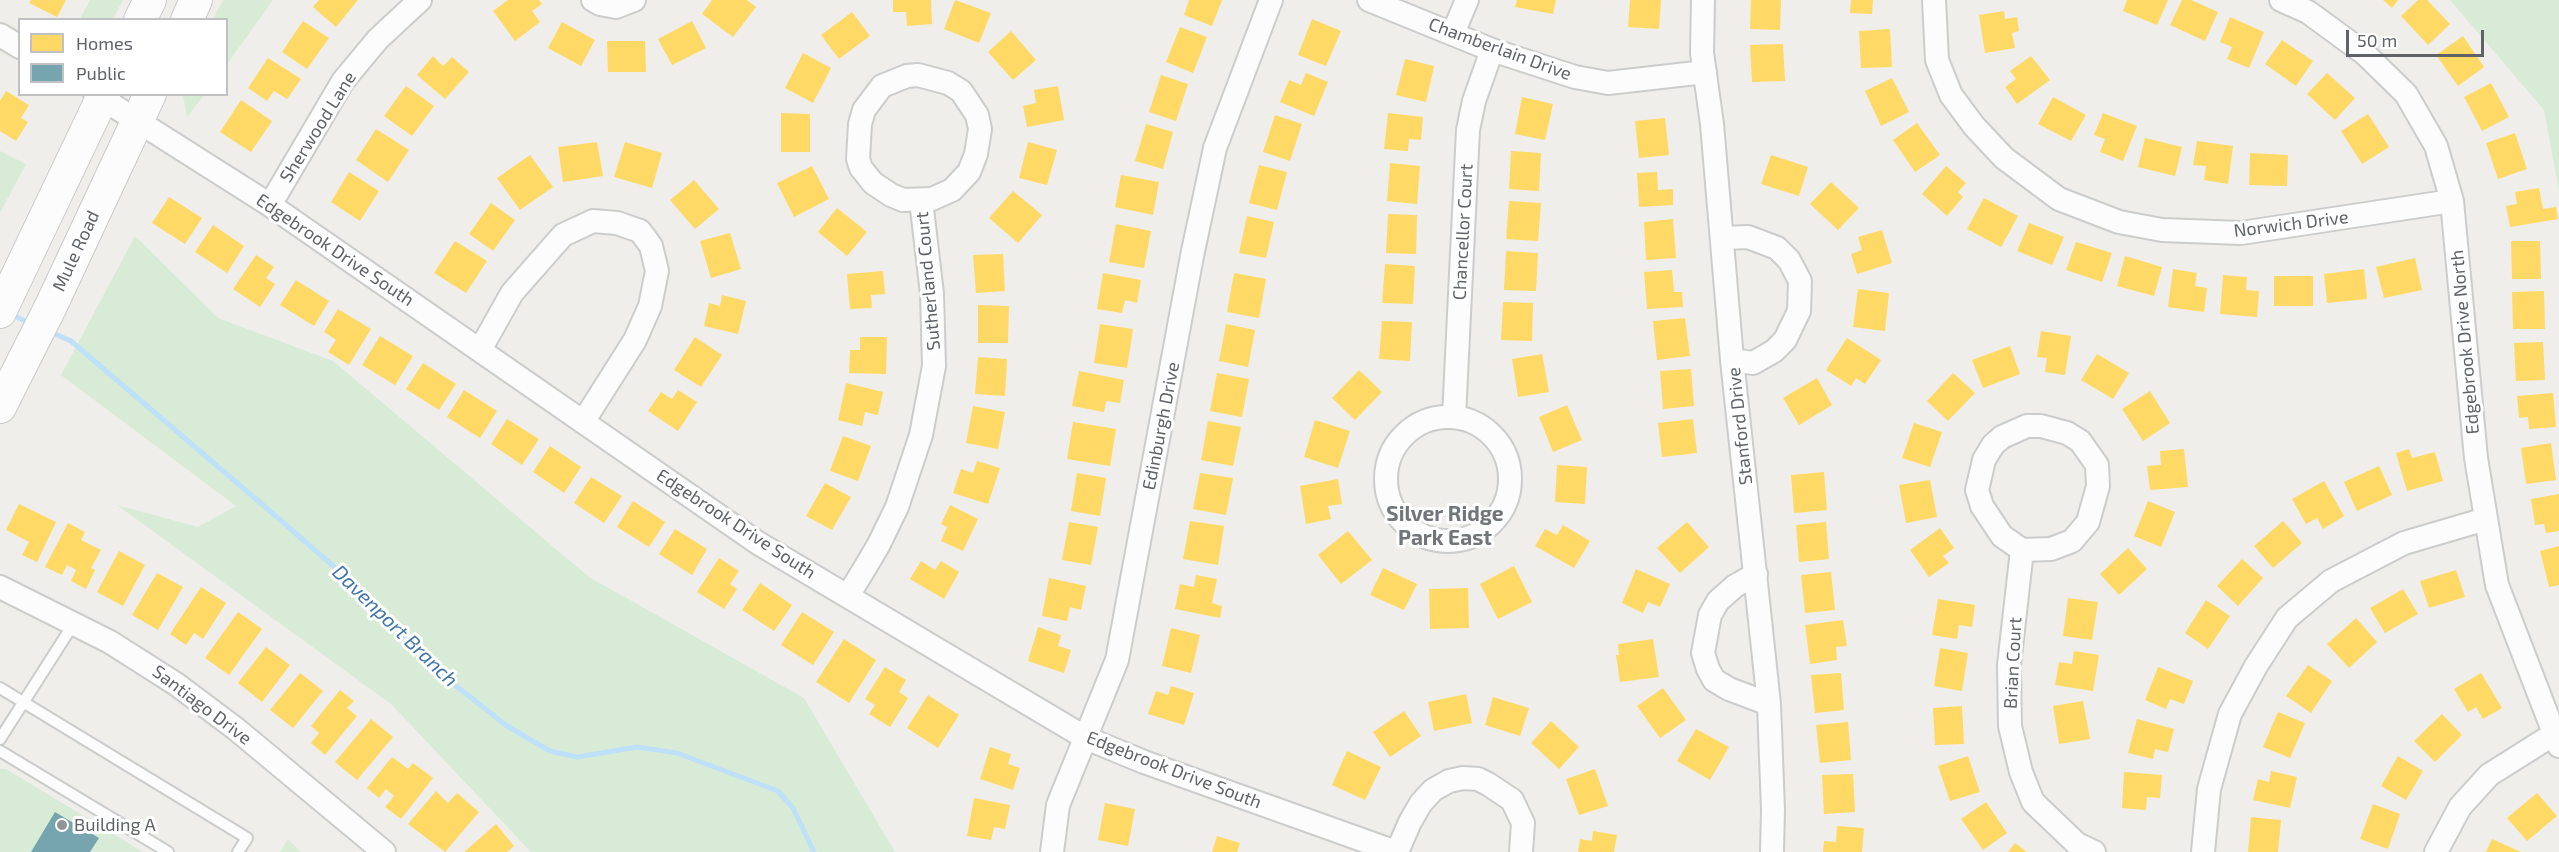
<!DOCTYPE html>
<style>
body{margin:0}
#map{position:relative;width:2559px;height:852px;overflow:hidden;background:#efeeea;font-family:"Exo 2",sans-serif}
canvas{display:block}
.legend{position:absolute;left:18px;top:18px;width:210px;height:78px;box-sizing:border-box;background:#fff;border:2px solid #bfc1c3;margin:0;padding:8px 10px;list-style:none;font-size:18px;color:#5f6368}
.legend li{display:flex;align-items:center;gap:12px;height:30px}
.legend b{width:30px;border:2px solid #bfc1c3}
.scale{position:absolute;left:2346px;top:30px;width:138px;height:27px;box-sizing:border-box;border:3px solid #5f6368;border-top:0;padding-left:8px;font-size:18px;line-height:21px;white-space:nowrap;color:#5f6368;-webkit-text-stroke:4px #fff;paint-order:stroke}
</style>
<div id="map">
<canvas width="2559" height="852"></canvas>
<ul class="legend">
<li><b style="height:16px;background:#ffd966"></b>Homes</li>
<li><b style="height:16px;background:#76a5af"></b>Public</li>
</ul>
<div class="scale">50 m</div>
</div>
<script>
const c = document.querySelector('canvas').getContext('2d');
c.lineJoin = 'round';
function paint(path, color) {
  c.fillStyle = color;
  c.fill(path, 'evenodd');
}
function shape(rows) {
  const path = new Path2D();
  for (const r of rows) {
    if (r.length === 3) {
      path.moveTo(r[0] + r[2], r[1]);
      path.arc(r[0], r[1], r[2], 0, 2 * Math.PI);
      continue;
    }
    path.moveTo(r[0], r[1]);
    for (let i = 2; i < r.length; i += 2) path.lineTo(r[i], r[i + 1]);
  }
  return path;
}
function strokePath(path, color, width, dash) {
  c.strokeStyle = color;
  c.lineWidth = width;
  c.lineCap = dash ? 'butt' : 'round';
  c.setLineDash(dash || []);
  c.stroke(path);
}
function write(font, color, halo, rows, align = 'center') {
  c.font = font + ' "Exo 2",sans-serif';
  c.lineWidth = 6;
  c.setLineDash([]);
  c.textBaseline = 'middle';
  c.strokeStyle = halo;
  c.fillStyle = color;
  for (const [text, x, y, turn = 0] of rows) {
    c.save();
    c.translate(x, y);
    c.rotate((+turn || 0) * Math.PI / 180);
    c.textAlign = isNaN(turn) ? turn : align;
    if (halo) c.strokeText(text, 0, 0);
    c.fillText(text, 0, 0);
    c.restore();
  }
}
paint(shape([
 [90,0,123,0,113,19,80,19],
 [223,0,273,0,227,64,226,20,213,19],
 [2450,0,2559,0,2559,191,2544,110],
 [183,95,204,95,187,117],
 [0,151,26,164,0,213],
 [135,236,218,318,333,361,589,577,804,698,895,852,531,852,391,704,117,505,198,527,236,506,61,375],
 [0,769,6,769,143,852,0,852],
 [288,839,301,852,280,852]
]), '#d8ebd6');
paint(shape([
 [31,0,66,0,57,17,29,3],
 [319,0,358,0,336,27,313,7],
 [508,0,539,0,542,4,532,11,540,22,515,41,493,11],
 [712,0,747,0,756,7,733,37,702,14],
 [893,0,931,0,932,24,907,26,906,12,893,12],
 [955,0,991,13,979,43,944,29],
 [1189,0,1222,0,1212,26,1184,15],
 [1517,0,1556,0,1553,14,1515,7],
 [1630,0,1661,0,1659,29,1628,27],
 [1751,0,1781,0,1780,30,1750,29],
 [1851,0,1873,0,1872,14,1850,13],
 [2127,0,2168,0,2157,25,2123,11],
 [2182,0,2191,0,2218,12,2205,41,2170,25],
 [2383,0,2398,0,2392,8],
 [2418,0,2427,0,2450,24,2428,45,2401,16],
 [2004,11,2005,19,2017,17,2019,31,2012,33,2015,48,1985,53,1979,15],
 [852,12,870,36,839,59,821,35],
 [2230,17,2264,32,2249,68,2227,59,2232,47,2220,42],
 [1312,19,1341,31,1326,66,1298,55],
 [303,21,329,38,307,69,282,52],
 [692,21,706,48,672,65,658,39],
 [562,22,595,40,581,66,548,48],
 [1180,27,1207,37,1193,73,1166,62],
 [1890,29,1892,67,1861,68,1859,31],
 [1011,31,1036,60,1013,80,988,52],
 [2463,36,2484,67,2458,86,2436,55],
 [2282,40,2313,61,2296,86,2265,64],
 [607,41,645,41,646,72,608,72],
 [1783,44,1785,81,1752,82,1750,45],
 [803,53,831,68,813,103,785,88],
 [433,56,443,66,452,57,469,72,445,99,417,75],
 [2031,56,2050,80,2017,104,2005,87,2016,79,2010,71],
 [268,58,301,79,287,99,274,91,267,101,248,88],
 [1405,59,1434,66,1426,102,1396,95],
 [1306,73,1328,82,1314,116,1280,102,1289,80,1301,85],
 [2327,73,2355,98,2335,120,2307,94],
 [1161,75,1188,84,1176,121,1149,112],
 [1892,78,1909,112,1881,126,1865,91],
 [2491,83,2509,117,2482,131,2464,97],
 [406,86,434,106,412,136,384,116],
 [1058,86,1064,120,1027,127,1023,106,1036,103,1034,90],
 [6,91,29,105,21,118,28,122,16,141,0,131,0,101],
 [1522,97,1553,104,1545,140,1515,134],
 [2053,97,2086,115,2071,141,2038,124],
 [241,100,272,121,251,152,220,132],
 [781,113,810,114,810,152,781,152],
 [1388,113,1423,117,1421,140,1409,139,1408,151,1384,149],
 [2103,113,2137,126,2123,161,2100,152,2105,139,2094,135],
 [2368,114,2389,147,2362,164,2341,131],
 [1275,115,1302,124,1290,161,1263,152],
 [1665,118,1669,155,1639,158,1635,121],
 [1917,123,1940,155,1915,172,1893,140],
 [1146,124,1173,132,1163,169,1135,161],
 [376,129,409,150,388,182,356,160],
 [2515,133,2527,169,2498,179,2486,143],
 [2145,138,2182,147,2175,176,2138,167],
 [2197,141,2233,146,2228,184,2204,180,2206,166,2193,165],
 [597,142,603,176,563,182,558,147],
 [625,142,662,153,652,188,614,177],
 [1028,142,1057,150,1047,185,1019,178],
 [1511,151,1541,153,1539,191,1509,189],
 [2250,153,2288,155,2287,186,2249,185],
 [530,155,553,187,520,210,497,178],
 [1771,155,1808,167,1799,196,1761,184],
 [1390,163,1420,166,1417,204,1387,201],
 [1259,165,1287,172,1277,210,1249,203],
 [812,166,829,199,794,217,777,183],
 [1946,166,1966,183,1958,192,1963,197,1947,216,1922,194],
 [349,172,379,191,360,221,331,202],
 [1657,172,1658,190,1673,189,1673,205,1639,207,1637,173],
 [1121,175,1159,182,1153,215,1115,207],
 [694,180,719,209,695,229,670,200],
 [1831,182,1859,208,1838,230,1810,204],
 [2539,188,2543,209,2556,207,2558,219,2510,227,2506,206,2517,204,2515,192],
 [1013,191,1042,215,1018,243,989,218],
 [169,197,202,218,185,244,152,223],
 [1984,198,2018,216,2001,247,1967,229],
 [1509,201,1541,203,1538,241,1506,239],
 [491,203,515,220,493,251,469,234],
 [837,208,867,232,847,256,818,232],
 [1388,214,1417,215,1416,254,1386,253],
 [1247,216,1274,222,1266,258,1239,253],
 [1673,219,1676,258,1646,260,1644,222],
 [2029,223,2064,237,2052,265,2017,251],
 [1116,224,1151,231,1144,268,1109,262],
 [213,225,244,246,227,273,195,252],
 [1882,230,1892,263,1857,274,1851,254,1862,250,1858,237],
 [730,233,741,269,711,278,700,241],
 [455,241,487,261,466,293,434,273],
 [2511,241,2540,241,2541,279,2512,279],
 [2076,242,2112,253,2102,282,2066,270],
 [1506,251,1538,253,1536,291,1504,290],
 [1003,254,1005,291,976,293,973,255],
 [256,255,274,267,266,278,275,284,260,307,233,289],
 [2125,256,2162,267,2154,296,2117,286],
 [2415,258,2422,290,2384,298,2376,267],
 [1385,264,1415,266,1413,304,1382,303],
 [2173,269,2197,273,2195,286,2207,288,2204,312,2168,307],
 [2364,269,2367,299,2327,303,2324,274],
 [1672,270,1674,292,1682,292,1683,307,1647,309,1644,272],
 [883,271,885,294,871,295,872,308,850,309,847,274],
 [1103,273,1141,280,1137,303,1125,300,1122,313,1097,309],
 [1234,273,1266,279,1259,318,1227,312],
 [2223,275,2247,277,2246,290,2259,291,2257,317,2220,314],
 [2274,276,2313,276,2313,306,2274,306],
 [296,280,329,301,314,326,280,305],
 [1858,289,1889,293,1885,331,1853,327],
 [2544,291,2545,329,2513,329,2512,292],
 [722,295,746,301,738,334,704,326,709,303,720,306],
 [1503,302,1533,303,1532,341,1501,340],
 [978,305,1009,306,1008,343,978,343],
 [338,309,371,329,349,365,328,352,336,340,324,332],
 [1685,318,1690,356,1657,360,1653,321],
 [1382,321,1412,322,1410,361,1379,359],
 [1100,324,1133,329,1127,368,1094,363],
 [1226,324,1255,330,1248,367,1219,361],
 [2041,331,2071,336,2065,375,2045,372,2047,358,2037,357],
 [380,336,413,356,395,385,362,365],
 [695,337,722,355,701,387,674,370],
 [860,337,887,337,886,374,849,373,850,350,860,350],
 [1847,338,1881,360,1865,384,1856,378,1851,386,1826,370],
 [2543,342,2545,380,2516,381,2514,343],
 [2010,346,2020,374,1983,388,1972,360],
 [1542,354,1549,392,1518,397,1512,359],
 [2097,354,2129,373,2113,399,2081,380],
 [978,357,1007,359,1005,396,975,394],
 [423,363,456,384,439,410,406,389],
 [1691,369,1694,406,1663,409,1660,371],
 [1359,370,1382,392,1355,420,1332,398],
 [1079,371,1124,380,1120,403,1106,401,1104,412,1072,406],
 [1217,373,1249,379,1242,417,1210,411],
 [1953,373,1975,393,1948,421,1927,401],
 [1817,378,1832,405,1799,425,1783,398],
 [846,383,883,392,878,415,865,412,862,426,838,420],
 [464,390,497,411,480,438,447,417],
 [678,390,697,402,678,431,648,411,661,392,672,399],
 [2150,391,2170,423,2143,441,2122,409],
 [2553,393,2556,427,2529,429,2528,417,2519,418,2517,396],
 [1567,405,1582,440,1553,452,1539,417],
 [973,406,1005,412,998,449,966,443],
 [507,419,539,439,522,465,491,444],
 [1693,419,1697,453,1662,457,1658,423],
 [1315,420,1350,431,1338,468,1304,457],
 [1208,421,1241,427,1233,466,1201,460],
 [1073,422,1116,429,1110,466,1067,459],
 [1914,423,1942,432,1930,467,1902,458],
 [843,436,871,446,858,481,830,471],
 [2551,443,2556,480,2526,484,2521,448],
 [550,446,581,467,564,493,533,472],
 [2184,449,2188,487,2150,490,2147,466,2161,465,2160,451],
 [2409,449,2412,458,2435,452,2443,481,2407,491,2396,453],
 [977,461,1000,468,988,504,953,493,961,469,973,473],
 [1557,465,1587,467,1585,504,1555,502],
 [2379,466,2392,495,2357,511,2344,482],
 [1824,472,1827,510,1794,513,1791,475],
 [1077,473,1106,478,1100,516,1071,511],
 [1200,473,1233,478,1226,515,1193,509],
 [591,477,622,496,604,523,574,503],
 [1338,479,1342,504,1328,506,1331,519,1306,524,1300,486],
 [1930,480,1937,517,1906,523,1899,485],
 [2324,481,2344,516,2323,529,2317,518,2306,524,2292,499],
 [825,483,851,497,832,530,806,516],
 [2559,494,2559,531,2546,533,2544,524,2535,525,2531,499],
 [633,501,665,522,649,547,617,527],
 [2148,501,2175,512,2161,547,2134,536],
 [19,504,56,522,37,562,22,555,29,542,6,530],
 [950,505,978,519,963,551,941,541,947,527,941,524],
 [1190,521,1224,526,1218,565,1183,559],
 [2283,521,2302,543,2273,568,2254,546],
 [1069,522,1098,527,1091,565,1062,560],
 [1687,522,1709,547,1680,573,1657,548],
 [1826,522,1829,559,1799,562,1796,525],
 [68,523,85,532,81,540,101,550,91,568,95,570,86,589,71,581,76,570,67,565,62,575,45,567],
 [1563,525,1590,541,1574,568,1535,546,1545,529,1557,535],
 [1940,528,1954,548,1943,556,1949,563,1929,577,1910,550],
 [675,529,707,549,692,575,659,554],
 [1348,531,1372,560,1341,584,1318,555],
 [2559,546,2559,585,2549,587,2540,551],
 [2128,548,2147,569,2119,595,2100,574],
 [119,551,145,565,123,606,97,592],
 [719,558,739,571,730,584,737,589,724,609,697,592],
 [2242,559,2263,578,2238,606,2217,586],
 [921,561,935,570,941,561,959,572,944,599,910,579],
 [1514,566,1532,602,1498,619,1480,584],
 [1383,568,1417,584,1404,610,1370,595],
 [1636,569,1670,584,1660,607,1648,602,1643,613,1622,603],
 [2456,570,2465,597,2429,608,2420,581],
 [1831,572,1835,610,1805,613,1801,575],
 [157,573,183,587,158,630,132,615],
 [1196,575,1217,579,1212,603,1222,606,1220,618,1175,609,1180,584,1194,587],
 [1049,578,1086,586,1081,610,1070,607,1067,621,1042,616],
 [760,583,792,605,774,631,742,610],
 [201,587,226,603,203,639,194,633,186,645,170,634],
 [1468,588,1469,628,1430,629,1429,589],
 [2403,589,2418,614,2385,633,2370,608],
 [2068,598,2098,602,2092,640,2063,636],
 [1938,599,1975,605,1972,627,1959,625,1957,639,1932,635],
 [2206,600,2230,616,2208,649,2185,633],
 [238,612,262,629,229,675,205,658],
 [802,612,834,632,813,665,781,645],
 [2356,618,2377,642,2349,668,2327,644],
 [1843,620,1847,646,1836,647,1837,660,1810,664,1805,625],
 [1038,627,1061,635,1058,646,1071,650,1064,673,1028,661],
 [1171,628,1200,635,1191,673,1162,666],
 [844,639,876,660,849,703,816,682],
 [1653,639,1659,677,1620,682,1616,655,1619,655,1618,644],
 [266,647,290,665,262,702,238,683],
 [1940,648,1968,653,1962,691,1934,686],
 [2074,651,2099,655,2093,691,2055,685,2059,662,2072,664],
 [2308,665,2332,681,2311,713,2286,696],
 [885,667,906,680,899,692,908,698,890,727,869,714,875,705,865,699],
 [2158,667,2193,681,2184,704,2170,699,2166,709,2145,700],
 [300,673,323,691,293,728,270,710],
 [1841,673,1844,710,1815,713,1811,675],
 [2481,673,2502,708,2483,719,2476,707,2468,712,2454,689],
 [1171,686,1194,693,1184,725,1148,714,1156,691,1168,695],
 [1663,688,1686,720,1660,738,1637,706],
 [340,690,354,701,347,708,357,716,325,755,311,743,319,733,311,726],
 [1466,694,1472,723,1434,731,1428,702],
 [928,695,959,715,938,748,907,728],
 [1493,697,1529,708,1520,736,1485,725],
 [2083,701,2090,739,2059,744,2053,706],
 [1962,706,1964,744,1935,745,1933,708],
 [1404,711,1421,736,1390,757,1373,732],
 [2278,712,2305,723,2290,758,2263,747],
 [2442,714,2462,735,2435,762,2414,741],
 [371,719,393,737,357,780,335,762],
 [2137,719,2174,729,2168,752,2155,749,2153,759,2128,753],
 [1551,721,1579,747,1559,769,1531,743],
 [1848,722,1851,760,1820,763,1816,725],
 [1696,729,1729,747,1710,780,1677,761],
 [990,747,1011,754,1008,764,1020,768,1013,790,980,779],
 [1347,751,1381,767,1365,800,1332,785],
 [1968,756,1980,792,1950,801,1938,766],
 [2398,756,2423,771,2406,800,2381,786],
 [392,757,408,769,413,763,433,778,401,819,385,807,394,796,386,789,379,798,367,788],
 [1595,769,1608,806,1579,815,1566,779],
 [2271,771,2297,777,2290,808,2253,800,2258,779,2269,782],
 [2124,772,2162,775,2160,798,2147,797,2146,810,2122,808],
 [1853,774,1855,812,1824,814,1822,775],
 [436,791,448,803,457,793,479,812,445,852,408,824],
 [2537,793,2557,816,2527,841,2507,818],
 [974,798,1010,805,1005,829,994,827,991,840,967,836],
 [1986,802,2007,833,1983,850,1961,819],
 [1105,803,1135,809,1128,846,1098,840],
 [2373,804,2400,814,2388,849,2360,839],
 [2251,817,2281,820,2278,852,2248,852],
 [496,824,514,846,507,852,464,852],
 [1837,826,1864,828,1862,852,1823,852,1824,841,1836,842],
 [1593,831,1617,835,1614,852,1578,852,1580,839,1592,841],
 [1217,836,1240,843,1237,852,1212,852],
 [2492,839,2521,852,2486,852],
 [2015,843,2027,852,2008,852]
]), '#ffd966');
paint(shape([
 [55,812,99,838,90,852,31,852]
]), '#76a5af');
strokePath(shape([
 [10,314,32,324],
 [48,331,71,341,271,512,355,585,451,682,507,726,550,751,577,757,637,747,677,753,778,791,793,808,814,852]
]), '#bfe0f9', 5);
const lane = shape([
 [0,688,247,838,238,852],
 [0,739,74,623],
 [0,751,168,852]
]);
const street = shape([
 [593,0,600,4,616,7,634,0],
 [1369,0,1492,50,1575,77,1608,83,1705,72],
 [1703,0,1702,53,1712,124,1732,360,1769,704,1773,810,1772,852],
 [1934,0,1937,60,1951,95,1974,126,2004,158,2059,199,2119,222,2162,230,2241,233,2452,201],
 [2281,0,2308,12,2364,53,2406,94,2436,146,2452,201,2476,458,2497,585,2559,746],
 [1453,33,1467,0],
 [0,35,20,47],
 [918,75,948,83,961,91,977,115,980,129,976,154,969,172,952,190,932,199,903,200,891,195,873,183,861,168,858,159,860,124,864,110,882,86,907,76,918,75],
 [95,94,270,205,758,543,1086,738,1144,762,1396,852],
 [270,205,343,81,378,39,420,0],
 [1722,238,1748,237,1777,248,1789,260,1800,281,1799,311,1785,340,1774,351,1753,363,1732,360],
 [480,350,512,293,563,235,593,221,617,223,640,231,651,246,657,271,650,306,635,340,583,422],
 [1448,479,62],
 [1454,417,1468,130,1474,101,1492,50],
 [2027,426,2041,426,2067,433,2080,441,2097,465,2098,486,2088,522,2072,541,2051,549,2022,550,2002,536,1982,506,1977,490,1984,460,1993,445,2002,437,2027,426],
 [2022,550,2009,665,2010,726,2021,772,2033,802,2077,844,2094,852],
 [1756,574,1735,586,1718,601,1710,615,1703,653,1708,669,1714,680,1729,689,1769,704],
 [0,587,110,642,176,684,236,729,384,852],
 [848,596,878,546,897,507,921,435,934,366,932,294,921,200],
 [1052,852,1058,805,1117,660,1192,256,1215,148,1271,0],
 [1397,852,1410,822,1421,803,1433,790,1449,781,1463,778,1478,779,1488,784,1512,800,1523,823,1521,852],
 [2203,852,2209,789,2230,714,2256,666,2287,618,2331,581,2404,543,2486,519],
 [2436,852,2460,807,2489,775,2554,734]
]);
const secondary = shape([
 [140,20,150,0],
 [187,20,196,0],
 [0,312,104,94],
 [0,407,51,306,150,94]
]);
strokePath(lane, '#cbcccc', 14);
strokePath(street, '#cbcccc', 26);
strokePath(secondary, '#cacacb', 34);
strokePath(lane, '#fdfcfc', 10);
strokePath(street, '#fdfcfc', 22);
strokePath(secondary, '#fdfcfc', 32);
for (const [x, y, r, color] of [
 [62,825,6,"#919496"]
]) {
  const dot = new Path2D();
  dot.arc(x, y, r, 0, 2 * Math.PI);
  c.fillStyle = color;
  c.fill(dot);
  strokePath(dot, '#fff', 2);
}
write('18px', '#5f6368', '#fff', [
 ["Chamberlain Drive",1500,49,20],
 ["Sherwood Lane",318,127,-58],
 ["Norwich Drive",2291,224,-7],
 ["Chancellor Court",1463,232,-87],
 ["Edgebrook Drive South",335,250,34],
 ["Mule Road",76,251,-65],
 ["Sutherland Court",928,281,-95],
 ["Edgebrook Drive North",2465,342,-95],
 ["Edinburgh Drive",1161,426,-79],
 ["Stanford Drive",1740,426,-96],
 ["Edgebrook Drive South",736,524,33],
 ["Brian Court",2013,663,-87],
 ["Santiago Drive",202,705,37],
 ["Edgebrook Drive South",1174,770,21]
]);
write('18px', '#5f6368', '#fff', [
 ["Building A",74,825]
], 'left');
write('italic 20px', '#4174aa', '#fff', [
 ["Davenport Branch",395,626,44]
]);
write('bold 21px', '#70757a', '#fff', [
 ["Silver Ridge",1445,514],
 ["Park East",1445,538]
]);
</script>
